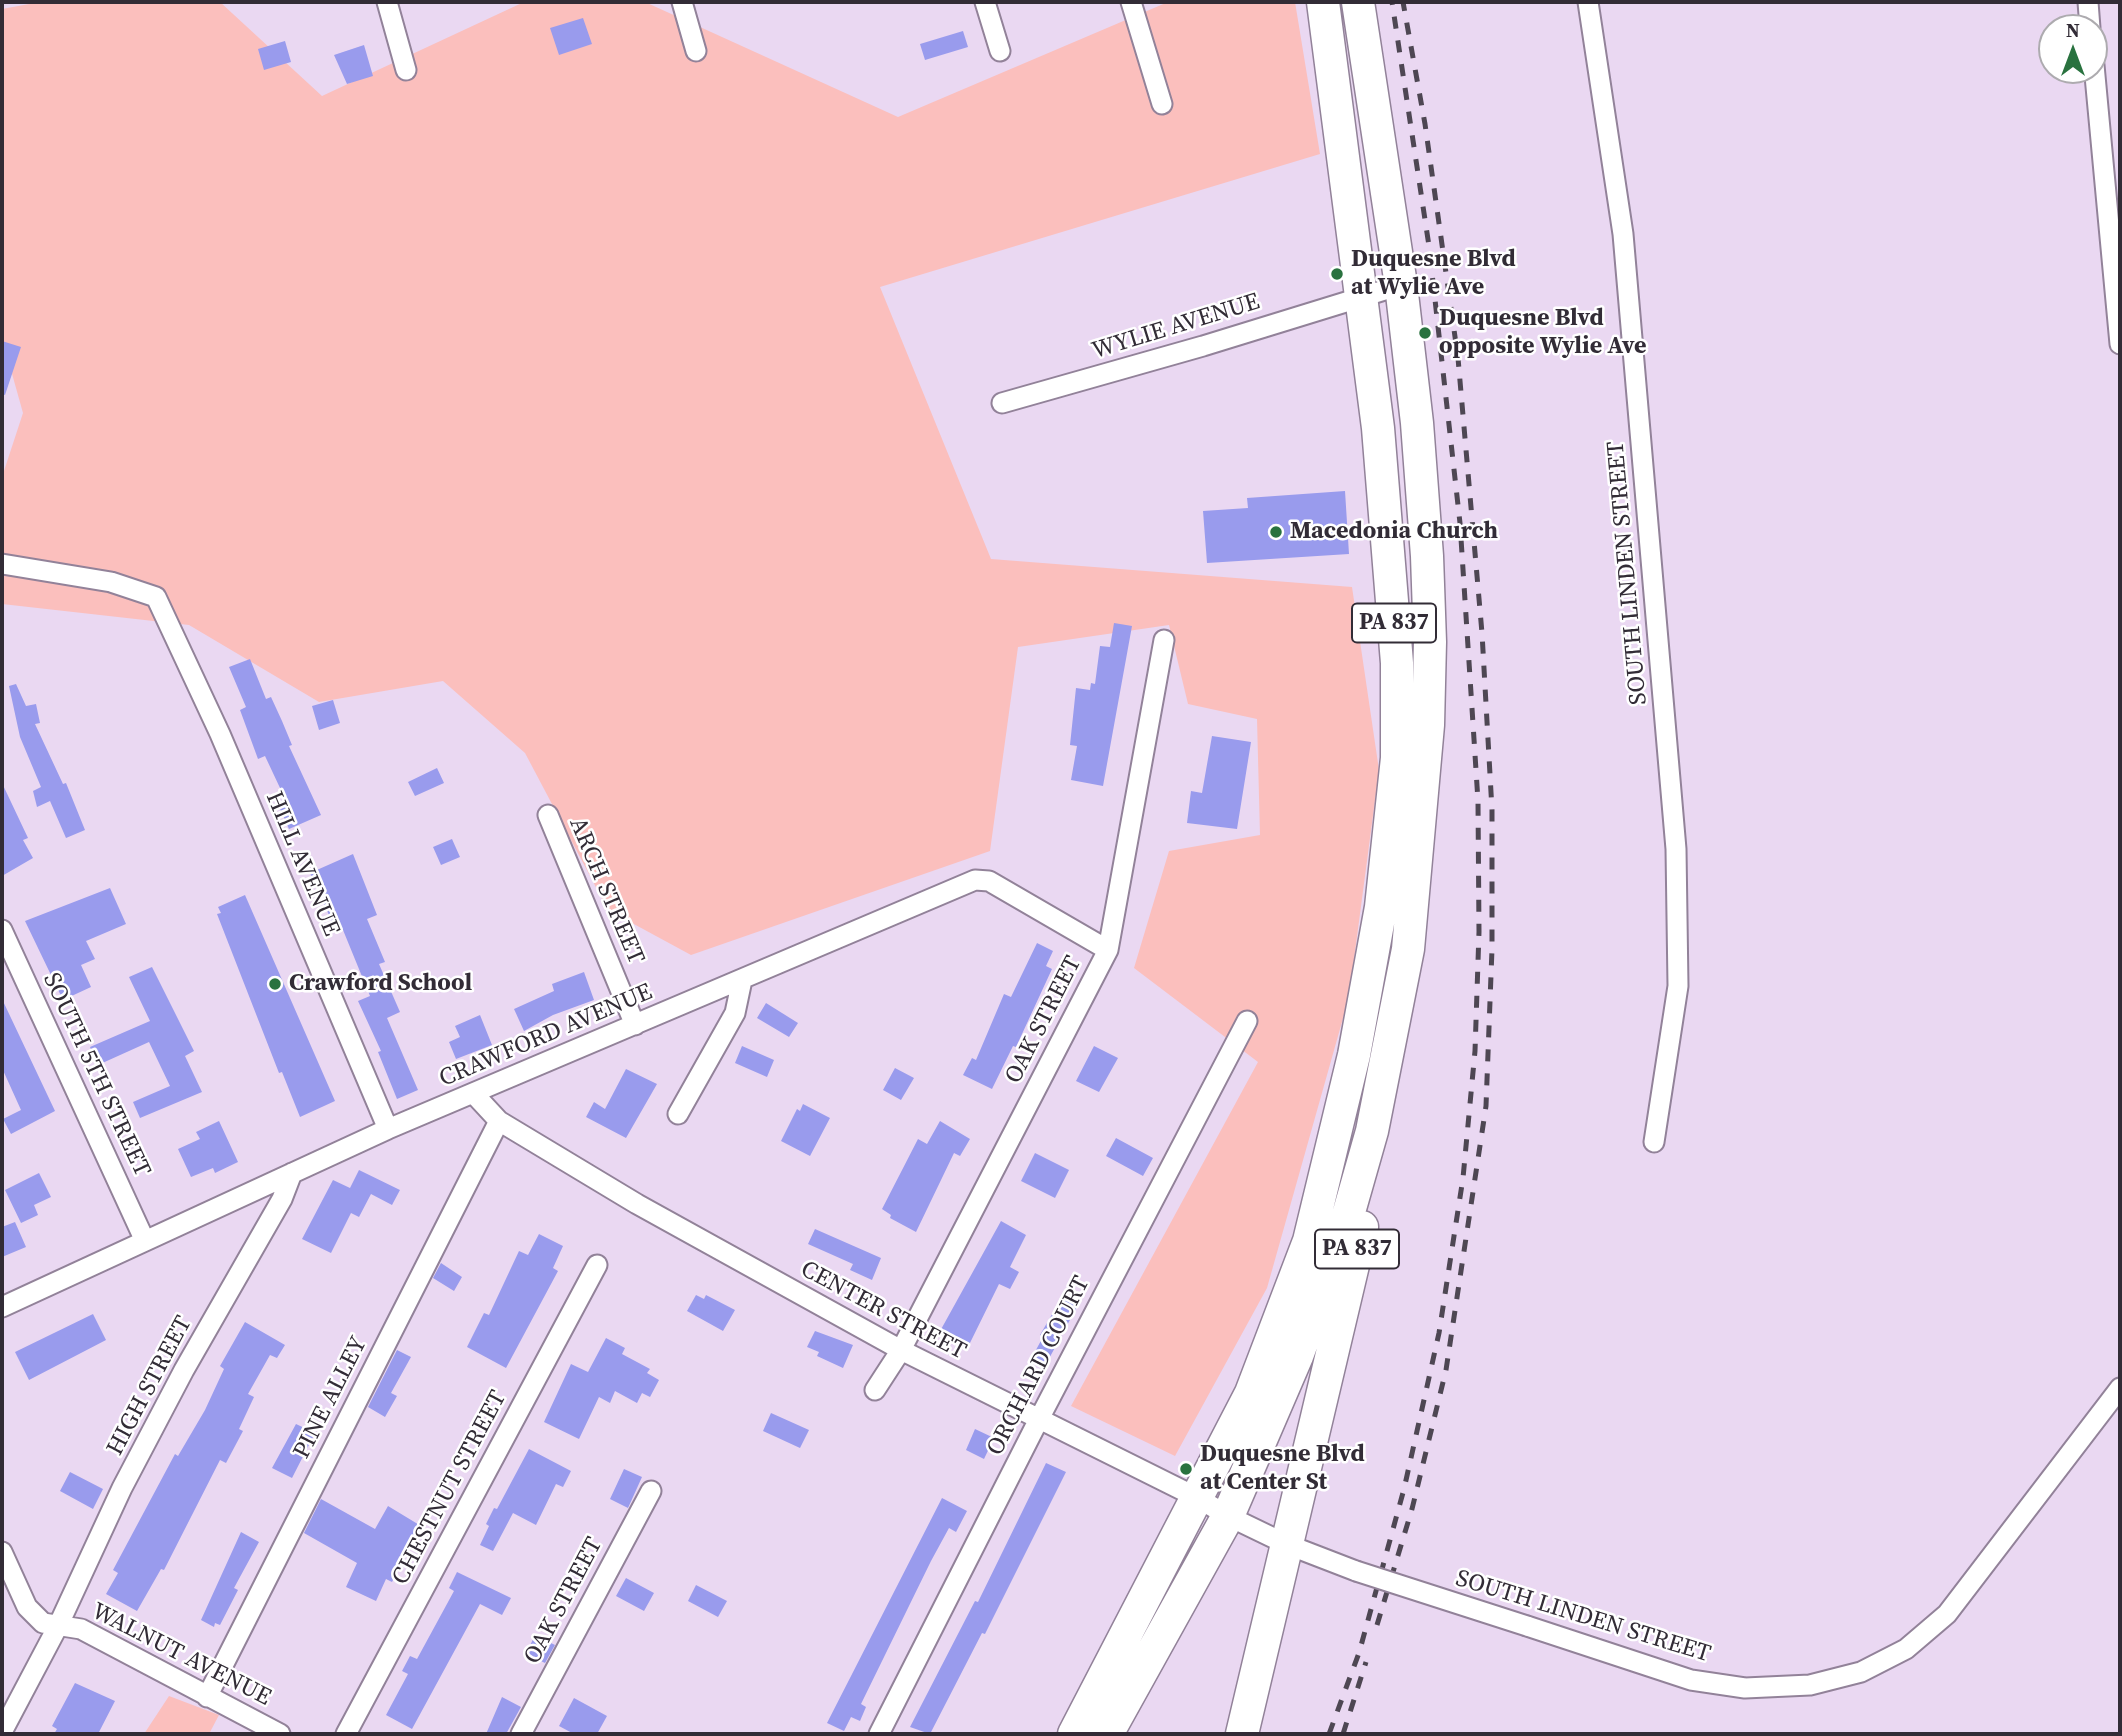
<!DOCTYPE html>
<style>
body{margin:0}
#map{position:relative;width:2122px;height:1736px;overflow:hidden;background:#ead8f2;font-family:"Source Serif 4",serif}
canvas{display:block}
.frame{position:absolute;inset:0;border:4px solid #322c36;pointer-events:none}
.north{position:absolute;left:2038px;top:14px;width:70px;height:70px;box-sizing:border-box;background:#fff;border:2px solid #adabaf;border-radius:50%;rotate:0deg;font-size:19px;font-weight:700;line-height:28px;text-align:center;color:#322c36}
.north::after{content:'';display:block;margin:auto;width:24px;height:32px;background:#29723f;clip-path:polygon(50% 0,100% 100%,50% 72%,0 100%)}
</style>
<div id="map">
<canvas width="2122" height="1736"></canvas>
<div class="frame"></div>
<div class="north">N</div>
</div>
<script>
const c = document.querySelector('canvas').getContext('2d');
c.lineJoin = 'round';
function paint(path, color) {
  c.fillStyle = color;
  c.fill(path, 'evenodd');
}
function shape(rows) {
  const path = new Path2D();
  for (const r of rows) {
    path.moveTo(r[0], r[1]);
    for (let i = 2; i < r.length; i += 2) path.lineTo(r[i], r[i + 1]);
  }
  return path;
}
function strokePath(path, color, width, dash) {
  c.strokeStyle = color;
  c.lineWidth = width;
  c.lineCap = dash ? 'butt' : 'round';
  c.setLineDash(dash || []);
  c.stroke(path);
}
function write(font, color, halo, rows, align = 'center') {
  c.font = font + ' "Source Serif 4",serif';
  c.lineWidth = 5;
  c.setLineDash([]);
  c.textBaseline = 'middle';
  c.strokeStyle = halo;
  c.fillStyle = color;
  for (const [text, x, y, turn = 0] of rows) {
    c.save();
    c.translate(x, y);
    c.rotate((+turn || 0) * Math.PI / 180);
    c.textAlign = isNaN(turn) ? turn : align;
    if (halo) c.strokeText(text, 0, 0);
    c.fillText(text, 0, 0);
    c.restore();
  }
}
paint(shape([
 [40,2,220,2,322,96,524,2,645,2,898,117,1168,2,1295,2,1320,154,880,287,991,559,1352,587,1379,770,1349,997,1267,1288,1175,1456,1071,1406,1258,1062,1134,968,1169,851,1260,835,1257,719,1188,704,1169,625,1018,647,990,851,691,955,608,910,525,753,443,681,319,702,189,625,2,604,2,477,23,413,2,338,2,9],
 [169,1696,219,1715,209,1734,144,1734]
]), '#fbbfbd');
paint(shape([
 [583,18,592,44,559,55,550,28],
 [963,31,968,47,925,60,920,44],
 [285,41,291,62,264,70,258,49],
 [364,45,373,76,347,84,334,55],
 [2,341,21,347,5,395,2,394],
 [1345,491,1349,554,1207,563,1203,511,1248,508,1247,498],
 [1114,623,1132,626,1103,786,1071,780,1077,746,1070,745,1076,688,1090,690,1091,683,1095,684,1100,646,1110,647],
 [250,659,266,699,271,697,282,721,292,745,289,746,321,815,289,829,280,809,288,805,265,756,258,759,240,710,246,707,229,667],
 [16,684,26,706,36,704,40,723,35,724,63,784,66,783,85,830,66,838,50,801,37,807,33,791,41,787,20,737,9,686],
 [333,700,340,723,319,730,312,706],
 [1212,736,1251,742,1237,829,1187,823,1191,791,1202,793],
 [437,768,444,783,415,796,408,782],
 [2,783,28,838,23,840,33,858,2,876],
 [452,839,460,857,441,865,433,847],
 [353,854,377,915,367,919,385,962,379,964,400,1012,387,1018,418,1090,397,1099,378,1052,381,1051,358,1001,370,996,343,930,337,933,310,873],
 [110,888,126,924,86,941,95,959,81,965,91,987,63,1000,25,921],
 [245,895,335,1101,300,1117,282,1072,279,1073,217,914,221,913,218,907],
 [1037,943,1053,951,1046,966,1052,969,1016,1047,1013,1046,992,1089,963,1075,972,1058,976,1060,1004,994,1011,997],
 [152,967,194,1051,185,1056,202,1092,140,1118,133,1102,170,1086,149,1042,98,1065,90,1047,150,1021,129,977],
 [584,972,594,1000,553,1015,524,1031,514,1009,554,991,552,984],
 [2,999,55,1111,11,1134,3,1119,21,1110,2,1068],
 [766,1003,798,1023,789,1037,757,1018],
 [480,1015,492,1045,456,1059,449,1042,460,1037,455,1026],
 [742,1046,774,1060,767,1077,735,1063],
 [1094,1046,1118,1058,1099,1092,1076,1081],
 [895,1068,914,1078,901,1100,883,1090],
 [626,1069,657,1084,626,1138,586,1117,594,1102,605,1109],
 [803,1104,830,1118,810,1156,781,1141,797,1109,800,1111],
 [219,1121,238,1162,215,1173,213,1168,191,1177,178,1149,200,1139,196,1132],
 [940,1121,970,1139,960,1156,954,1153,916,1232,890,1218,891,1215,882,1209,918,1139,927,1144],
 [1116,1138,1153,1158,1143,1176,1106,1156],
 [1035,1153,1069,1170,1055,1198,1021,1181],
 [359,1170,400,1190,392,1205,371,1194,359,1217,351,1213,331,1253,302,1239,333,1180,350,1188],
 [39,1173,51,1197,34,1205,38,1215,21,1223,5,1190],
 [1001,1221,1026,1235,1010,1267,1019,1272,1010,1289,999,1284,967,1349,939,1333],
 [15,1222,26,1247,2,1257,2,1227],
 [815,1229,881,1258,872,1280,850,1270,853,1264,808,1244],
 [539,1234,563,1246,553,1268,558,1271,506,1368,467,1347,484,1313,489,1315,519,1251,528,1255],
 [441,1263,462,1277,454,1291,433,1278],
 [696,1295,704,1299,706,1295,735,1310,723,1331,687,1311],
 [1062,1297,1078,1305,1045,1366,1031,1359,1043,1337,1040,1335],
 [93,1314,106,1340,29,1380,15,1352],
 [245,1322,285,1345,277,1358,270,1355,248,1394,254,1397,239,1429,243,1431,226,1463,220,1460,164,1570,161,1569,137,1611,106,1594,118,1573,113,1570,175,1454,178,1456,205,1410,224,1369,220,1366],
 [815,1331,853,1345,843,1368,817,1356,819,1352,807,1347],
 [606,1338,625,1348,622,1354,650,1369,647,1373,659,1380,650,1397,642,1393,637,1403,615,1391,610,1403,599,1397,579,1439,544,1422,571,1364,588,1372],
 [397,1350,411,1357,391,1393,397,1396,385,1417,368,1407],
 [771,1413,809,1430,800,1448,763,1431],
 [296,1424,315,1433,292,1478,272,1468],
 [975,1429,994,1438,984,1459,966,1450],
 [529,1449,571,1471,563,1487,556,1484,536,1525,513,1513,493,1551,480,1545,489,1526,486,1524,494,1508,497,1509],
 [1046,1463,1066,1472,985,1634,982,1633,930,1734,910,1727,975,1601,978,1602],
 [624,1469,642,1477,628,1508,610,1499],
 [70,1472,103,1489,93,1509,60,1491],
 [942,1498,967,1511,956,1532,949,1528,931,1561,861,1704,866,1707,860,1721,851,1717,844,1731,827,1723],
 [321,1499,375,1529,388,1506,421,1526,392,1582,386,1579,376,1601,346,1587,357,1563,304,1533],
 [241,1532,259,1542,234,1588,238,1590,220,1625,215,1623,214,1627,201,1620],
 [457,1572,511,1598,502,1615,480,1604,412,1729,386,1715,408,1674,402,1671,410,1656,417,1659,454,1591,449,1588],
 [626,1578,654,1593,644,1611,616,1596],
 [696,1585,727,1601,718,1617,688,1601],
 [535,1635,555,1645,545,1663,526,1654],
 [75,1683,115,1701,98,1734,54,1734,57,1729,52,1726],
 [502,1697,521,1707,506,1734,486,1734],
 [574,1698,607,1716,597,1734,574,1734,559,1726]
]), '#999bed');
const street = shape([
 [387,2,406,70],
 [682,2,696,51],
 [985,2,1000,51],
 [1131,2,1162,104],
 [1588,2,1623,234,1676,849,1678,986,1654,1142],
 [2088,2,2090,28],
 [2094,65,2120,344],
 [1002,403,1203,346,1401,285],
 [2,564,111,582,156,597,220,734,388,1129],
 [548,815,635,1025],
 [2,930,145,1241],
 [473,1093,499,1121,637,1204,901,1350,1198,1498,1228,1516,1286,1544,1356,1571],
 [678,1114,735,1013,742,980],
 [2,1307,388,1129,975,880,989,881,1108,950],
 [875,1390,901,1350,1108,950,1164,640],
 [2,1552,27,1607,43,1623,81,1629,280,1734],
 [1527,1626,1691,1680,1745,1688,1810,1685,1861,1672,1906,1649,1947,1614,2120,1388],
 [207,1697,499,1121],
 [2,1732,58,1626,122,1488,184,1370,282,1199,292,1173],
 [346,1734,597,1265],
 [521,1734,651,1491],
 [879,1734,1038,1421,1247,1021]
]);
const primary = shape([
 [1074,1734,1251,1393,1309,1241,1354,1055,1381,907,1397,758,1397,663,1378,428,1323,2],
 [1107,1734,1228,1516,1297,1356,1347,1219,1372,1131,1408,949,1428,725,1430,642,1427,556,1417,423,1401,285,1358,2],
 [1242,1734,1362,1227]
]);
strokePath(street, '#928299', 23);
strokePath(primary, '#928299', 35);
strokePath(street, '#fff', 19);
strokePath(primary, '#fff', 32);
strokePath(shape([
 [1377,1625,1412,1509,1446,1370,1486,1106,1492,949,1492,810,1482,633,1458,358,1425,124,1403,2],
 [1329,1734,1359,1653,1404,1489,1439,1333,1463,1178,1475,1051,1479,932,1478,801,1460,523,1429,246,1392,2],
 [1343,1734,1366,1662]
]), '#4e4753', 5, [12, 12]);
const streetBridge = shape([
 [1356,1571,1527,1626]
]);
strokePath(streetBridge, '#928299', 23, []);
strokePath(streetBridge, '#fff', 19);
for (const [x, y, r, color] of [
 [1337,274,7,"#29723f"],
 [1425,333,7,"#29723f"],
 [1276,532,7,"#29723f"],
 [275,984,7,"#29723f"],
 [1186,1469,7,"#29723f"]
]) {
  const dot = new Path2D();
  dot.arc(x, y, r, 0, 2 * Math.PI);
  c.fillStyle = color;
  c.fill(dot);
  strokePath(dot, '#fff', 2.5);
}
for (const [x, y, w] of [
 [1394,623,84],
 [1357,1249,84]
]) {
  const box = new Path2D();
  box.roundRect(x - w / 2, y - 19.5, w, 39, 5);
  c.fillStyle = '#fff';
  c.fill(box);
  strokePath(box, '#322c36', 2);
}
write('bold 23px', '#322c36', null, [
 ["PA 837",1394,623],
 ["PA 837",1357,1249]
]);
write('bold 24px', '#322c36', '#fff', [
 ["Duquesne Blvd",1351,260],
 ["at Wylie Ave",1351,288],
 ["Duquesne Blvd",1439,319],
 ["opposite Wylie Ave",1439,347],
 ["Macedonia Church",1290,532],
 ["Crawford School",289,984],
 ["Duquesne Blvd",1200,1455],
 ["at Center St",1200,1483]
], 'left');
write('24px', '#322c36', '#fff', [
 ["WYLIE AVENUE",1176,327,-17],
 ["SOUTH LINDEN STREET",1628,573,-95],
 ["HILL AVENUE",302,864,67],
 ["ARCH STREET",606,891,67],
 ["OAK STREET",1044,1020,-63],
 ["CRAWFORD AVENUE",546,1036,-23],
 ["SOUTH 5TH STREET",96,1075,65],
 ["CENTER STREET",883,1311,28],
 ["ORCHARD COURT",1039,1366,-63],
 ["HIGH STREET",150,1386,-62],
 ["PINE ALLEY",331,1398,-63],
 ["CHESTNUT STREET",450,1488,-62],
 ["OAK STREET",564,1601,-62],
 ["SOUTH LINDEN STREET",1583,1617,17],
 ["WALNUT AVENUE",181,1655,27]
]);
</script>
